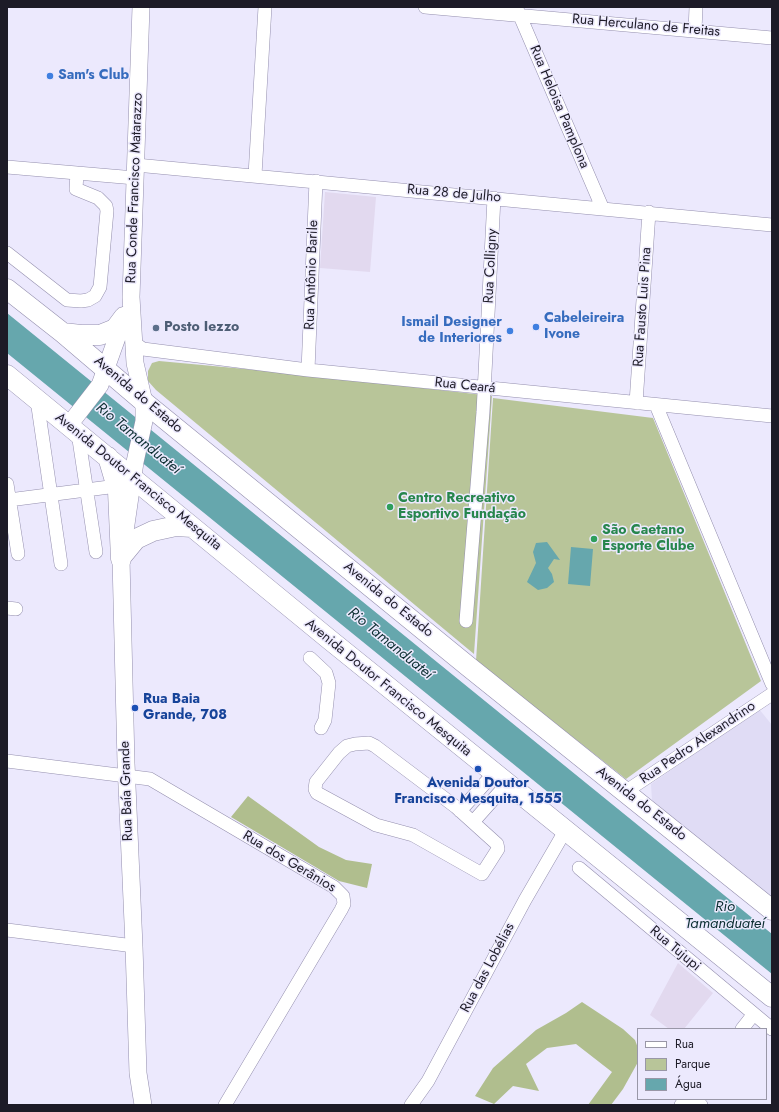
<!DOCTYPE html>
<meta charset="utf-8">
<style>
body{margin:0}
#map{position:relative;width:779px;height:1112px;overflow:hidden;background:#ece9fd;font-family:Jost,sans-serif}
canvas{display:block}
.frame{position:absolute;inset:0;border:8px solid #1d1b27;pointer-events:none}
.legend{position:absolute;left:637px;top:1028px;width:130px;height:72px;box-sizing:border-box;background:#ece9fd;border:1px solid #9997a7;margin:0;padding:5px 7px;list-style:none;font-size:12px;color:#1d1b27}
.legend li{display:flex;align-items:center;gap:8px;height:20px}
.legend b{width:20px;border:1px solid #9997a7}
</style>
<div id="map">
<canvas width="779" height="1112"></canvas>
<div class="frame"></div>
<ul class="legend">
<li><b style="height:5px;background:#fff"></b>Rua</li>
<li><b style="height:11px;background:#b8c599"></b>Parque</li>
<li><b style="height:11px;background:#66a7ad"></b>Água</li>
</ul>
</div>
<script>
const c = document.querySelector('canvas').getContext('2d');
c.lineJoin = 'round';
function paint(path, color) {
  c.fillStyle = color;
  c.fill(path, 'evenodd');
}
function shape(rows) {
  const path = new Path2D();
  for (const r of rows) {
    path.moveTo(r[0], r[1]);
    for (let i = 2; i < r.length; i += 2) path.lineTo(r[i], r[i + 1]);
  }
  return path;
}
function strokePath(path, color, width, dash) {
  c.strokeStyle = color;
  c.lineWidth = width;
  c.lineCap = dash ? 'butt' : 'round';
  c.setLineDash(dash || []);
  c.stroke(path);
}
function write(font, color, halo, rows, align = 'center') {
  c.font = font + ' Jost,sans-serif';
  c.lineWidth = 3;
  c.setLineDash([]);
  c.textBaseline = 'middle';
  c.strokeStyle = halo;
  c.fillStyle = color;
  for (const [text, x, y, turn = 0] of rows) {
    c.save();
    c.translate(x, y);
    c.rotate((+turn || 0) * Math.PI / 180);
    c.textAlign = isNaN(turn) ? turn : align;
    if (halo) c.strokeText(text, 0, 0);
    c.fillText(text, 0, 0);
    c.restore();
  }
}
paint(shape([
 [759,709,772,725,772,901,652,800,651,784]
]), '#e0dcf5');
paint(shape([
 [325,192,376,197,370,272,320,268],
 [678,963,713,993,684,1029,669,1029,650,1015]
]), '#e2d9ef');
paint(shape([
 [159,361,310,375,492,396,474,654,156,390,148,381,148,371,152,363],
 [493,398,653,418,761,681,626,779,476,661]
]), '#b8c599');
paint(shape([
 [248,796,319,847,346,860,372,864,367,888,339,881,231,817],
 [582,1002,623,1029,635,1040,638,1048,638,1062,623,1089,611,1105,588,1105,612,1072,576,1044,547,1048,526,1064,539,1091,513,1086,494,1104,475,1096,493,1068,536,1030,566,1013]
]), '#b0be8e');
paint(shape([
 [7,313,772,934,772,974,7,353],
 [547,542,560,560,554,559,548,568,552,574,554,582,547,588,538,590,527,582,536,563,533,552,536,543],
 [571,547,593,549,590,586,568,584]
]), '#66a7ad');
const minor = shape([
 [425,7,772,38],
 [517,9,602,207],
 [695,31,696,7],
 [136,165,772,225],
 [7,167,135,178],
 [255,175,265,7],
 [7,253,67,300,81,301,88,300,95,296,100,287,107,211,106,206,98,198,76,189,77,173],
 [133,342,143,349,308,370,772,416],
 [308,370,316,181],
 [37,400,61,564],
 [636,403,649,212],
 [656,405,772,684],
 [78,433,96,552],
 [7,484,18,554],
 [9,500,117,486],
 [7,608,16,609],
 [466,621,483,412,494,198],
 [310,658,326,673,329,683,325,720,321,728],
 [369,743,375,746,456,807,497,844,498,849,482,874,413,835,376,825,317,793,315,789,316,782,339,753,347,746,355,744,369,743],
 [7,761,150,779,334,887,343,896,344,904,341,910,225,1105],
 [625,792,772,694],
 [460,811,494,773],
 [473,822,507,784],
 [579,868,772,1029],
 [7,930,134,946],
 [742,1029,753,1015],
 [694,1099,701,1105],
 [411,1105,428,1081,525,900,565,831],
 [681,1105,686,1099]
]);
const major = shape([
 [141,7,131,297,135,363,144,402,144,421,135,462,121,559,126,763,134,946,138,1073,143,1105],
 [69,425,100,385,124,318]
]);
const highway = shape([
 [7,289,63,333,144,402,469,667,772,910],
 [63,333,81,335,100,335,115,329,124,317],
 [7,375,330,640,772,997],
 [108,457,118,491,121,559],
 [122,556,136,539,153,531,176,526,192,527]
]);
strokePath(minor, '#948fae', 14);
strokePath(major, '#948fae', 18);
strokePath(highway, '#948fae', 21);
strokePath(minor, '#fff', 13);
strokePath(major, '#fff', 17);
strokePath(highway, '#fff', 20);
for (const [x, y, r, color] of [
 [50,76,4,"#3f7fe0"],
 [536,327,4,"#3f7fe0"],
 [156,328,4,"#5c6f8a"],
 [510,331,4,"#3f7fe0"],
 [390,507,4,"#2e9e5b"],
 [594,539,4,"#2e9e5b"],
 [135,708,4,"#1a4fb4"],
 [478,769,4,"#1a4fb4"]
]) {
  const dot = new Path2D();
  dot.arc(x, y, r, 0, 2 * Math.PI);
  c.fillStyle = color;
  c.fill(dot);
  strokePath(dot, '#ece9fd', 1.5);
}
write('14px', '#1d1b27', '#ece9fd', [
 ["Rua Herculano de Freitas",646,26,5],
 ["Rua Heloisa Pamplona",559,107,67],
 ["Rua Conde Francisco Matarazzo",135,188,-88],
 ["Rua 28 de Julho",454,194,5],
 ["Rua Colligny",491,266,-87],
 ["Rua Antônio Barile",312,275,-88],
 ["Rua Fausto Luis Pina",643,307,-86],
 ["Rua Ceará",465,386,6],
 ["Avenida do Estado",138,395,40],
 ["Avenida Doutor Francisco Mesquita",138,482,39],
 ["Avenida do Estado",388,600,39],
 ["Avenida Doutor Francisco Mesquita",388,688,39],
 ["Rua Pedro Alexandrino",698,743,-34],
 ["Rua Baía Grande",127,791,-92],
 ["Avenida do Estado",641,804,38],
 ["Rua dos Gerânios",289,862,31],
 ["Rua Tujupi",675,949,40],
 ["Rua das Lobélias",488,968,-62]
]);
write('bold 14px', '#366cbe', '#ece9fd', [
 ["Sam's Club",58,76],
 ["Cabeleireira",544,319],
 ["Ivone",544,335],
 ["Ismail Designer",502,323,"right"],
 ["de Interiores",502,339,"right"]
], 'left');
write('bold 14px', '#4e5e75', '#ece9fd', [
 ["Posto Iezzo",164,328]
], 'left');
write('bold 14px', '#27864d', '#ece9fd', [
 ["Centro Recreativo",398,499],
 ["Esportivo Fundação",398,515],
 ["São Caetano",602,531],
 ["Esporte Clube",602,547]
], 'left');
write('bold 14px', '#164399', '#ece9fd', [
 ["Rua Baia",143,700],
 ["Grande, 708",143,716],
 ["Avenida Doutor",478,784,"center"],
 ["Francisco Mesquita, 1555",478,800,"center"]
], 'left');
write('italic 15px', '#0d2f32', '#ece9fd', [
 ["Rio Tamanduateí",138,439,39],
 ["Rio Tamanduateí",390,644,39],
 ["Rio",725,907],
 ["Tamanduateí",725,924]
]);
</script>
